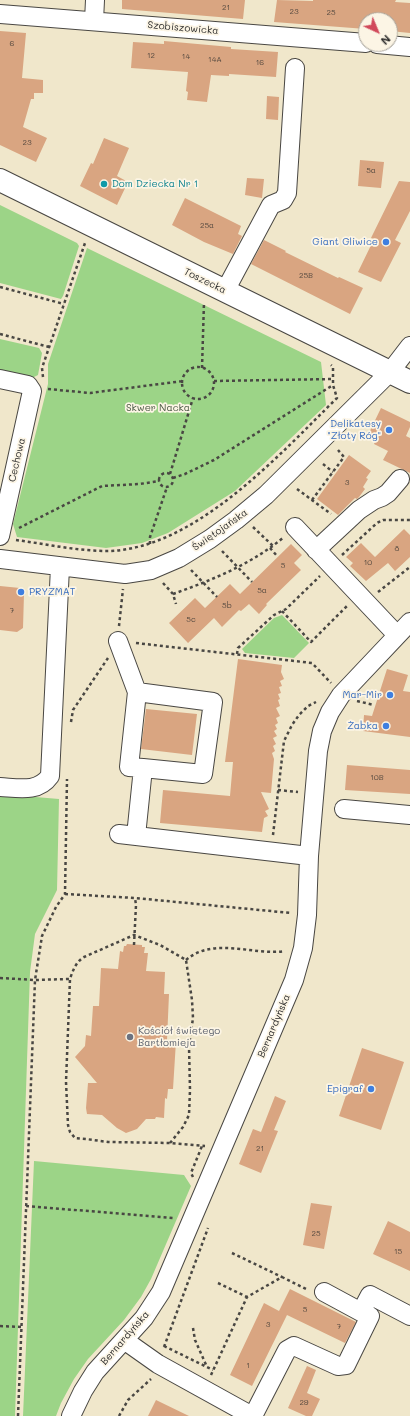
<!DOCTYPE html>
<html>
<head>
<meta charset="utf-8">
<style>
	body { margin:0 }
	#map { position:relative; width:410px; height:1416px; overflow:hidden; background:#f0e7cb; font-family:Mali,sans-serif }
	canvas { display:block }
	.north { position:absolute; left:358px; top:12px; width:40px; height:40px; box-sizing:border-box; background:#fcf5e5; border:1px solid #a8a49b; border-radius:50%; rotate:136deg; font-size:11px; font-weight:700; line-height:16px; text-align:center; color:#2b2b2b }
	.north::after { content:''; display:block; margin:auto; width:14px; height:18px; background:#d1495b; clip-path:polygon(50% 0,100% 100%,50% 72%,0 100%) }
</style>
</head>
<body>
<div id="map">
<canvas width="410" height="1416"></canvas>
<div class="north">N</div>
</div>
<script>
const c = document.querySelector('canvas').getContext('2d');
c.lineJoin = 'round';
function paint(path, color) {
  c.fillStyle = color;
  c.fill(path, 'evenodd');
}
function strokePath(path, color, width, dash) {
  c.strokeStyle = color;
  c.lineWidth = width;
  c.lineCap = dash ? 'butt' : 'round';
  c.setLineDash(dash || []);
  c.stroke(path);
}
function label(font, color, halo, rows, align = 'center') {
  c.font = font + ' Mali,sans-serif';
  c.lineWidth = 3.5;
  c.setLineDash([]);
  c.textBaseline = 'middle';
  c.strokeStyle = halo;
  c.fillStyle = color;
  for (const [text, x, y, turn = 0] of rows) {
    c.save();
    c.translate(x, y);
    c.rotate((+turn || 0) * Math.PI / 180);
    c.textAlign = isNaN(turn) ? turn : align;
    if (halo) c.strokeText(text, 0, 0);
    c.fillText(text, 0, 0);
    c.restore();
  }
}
const green = new Path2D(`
	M0,205L77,243L79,246L63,296L61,299L0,283Z
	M87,248L321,362L326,405L235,491L168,533L142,543L106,548L17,537L13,524L48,384V364Z
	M0,339L39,348L42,353L38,375L32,378L0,372Z
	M282,615L309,643L294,658L245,653L242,649L274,618Z
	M0,794L59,799L57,890L35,934L30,972L15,1416H0Z
	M34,1161L184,1175L191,1186L151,1279L141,1297L124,1320L88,1359L74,1379L61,1403L56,1416H23Z`);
const building = new Path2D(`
	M122,0H245L243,19L122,9Z
	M277,0L313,1V0H396L395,2L410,3V33L390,31V20H366V29L274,22Z
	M0,31L26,33L22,78L43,80V93H34V99H31L23,127L47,138L36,162L0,145Z
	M164,41L231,47V49L278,52L276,77L229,74V76L211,75L207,102L187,100L188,92L186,91L188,72L131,68L133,42L164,44Z
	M267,96L279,97L278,120L266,119Z
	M104,138L129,148L117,176L128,182L117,205L80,186L91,163L93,164Z
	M360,160L384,162L381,188L358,186Z
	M247,178L264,179L262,198L245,195Z
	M399,181L410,182V211L395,240L401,243L381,282L358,272L374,239L371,238Z
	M185,198L241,226L238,234L242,236L233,254L204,242L172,225Z
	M264,240L286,251L285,252L338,278L339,277L363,288L350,314L251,264Z
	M381,408L410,422V427L406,436L410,438V473L383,460L388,451L374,444L376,439L368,435Z
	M349,455L371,471L366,478L368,479L363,487L365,489L359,497L357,499L355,498L338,515L317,499Z
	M404,529L410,535V557L395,571L388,563L366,581L350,566L353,563L346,557L361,543L375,557Z
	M291,544L302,555L294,563L301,570L266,604L267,605L259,614L249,604L241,611L239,610L222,627L214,618L188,643L169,623L195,598L205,608L230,584L240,594Z
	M0,586L20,588L24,594L23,628L17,632L0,630Z
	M238,659L282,665L281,672L284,679L280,681L282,686L279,687L281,693L278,694L280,699L278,700L280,706L276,708L280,716L276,718L278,723L275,725L277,729L274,731L277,736L273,738L276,744L273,746L275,751L272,753L274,759L271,793L261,792L269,809L265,811L268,816L264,818L262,832L160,823L163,790L230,796L233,762H225Z
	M387,669L408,675L403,691L410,692V737L363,731L364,715L372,716Z
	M146,709L197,714L192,755L141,749Z
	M347,765L410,770V794L345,790Z
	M127,944L142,945V947H145L144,953H148L146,971L165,972L164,994H169L167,1040L176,1041L173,1089H168L167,1099L165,1098L164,1118L156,1117L155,1119H146L137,1129L126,1133L117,1128L102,1115L87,1114L86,1108L88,1083H97L75,1057L85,1046L86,1035L91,1036L93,1006H99L101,968L118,969L120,951L123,952L124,946H126Z
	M362,1048L404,1062L381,1130L339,1116Z
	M275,1096L286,1101L274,1130L278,1131L261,1173L239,1164L253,1129L261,1132Z
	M311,1203L332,1206L324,1249L303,1245Z
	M388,1221L410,1232V1271L373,1254Z
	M290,1289L356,1322L345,1343L287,1315L252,1386L230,1375L264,1303L279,1311Z
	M307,1366L316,1370L307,1393L320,1399L312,1416H306L288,1408Z
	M156,1400L189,1416H148Z`);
const path = new Path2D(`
	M0,287L64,304
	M0,334L49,347
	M182 383a16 16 0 1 1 32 0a16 16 0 1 1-32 0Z
	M202,368L204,302
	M43,377L42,368L85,243
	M214,381L333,379
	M48,389L90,393L183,381
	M323,464L333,472
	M159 480a7 7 0 1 1 14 0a7 7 0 1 1-14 0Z
	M170,474L193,398
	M173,478L185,474L214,460L333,385
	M297,489L331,514
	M312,500L344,457L338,450
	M253,527L273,546
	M19,528L102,486L140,484L159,481
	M16,540C46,544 77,551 107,551C194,550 279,455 337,398L333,385V367L331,365
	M150,544V537L167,487
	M270,548L278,557
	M222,551L252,582
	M342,555L377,523L383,520H410
	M191,570L217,597
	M163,583L173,594L176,604
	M378,592L410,567
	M173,594C212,580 252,564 284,537
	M282,611L311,642L348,605
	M119,626L123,589
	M136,643L312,663L331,683
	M237,654L238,648L274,615L286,609L320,576
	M357,701L374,705
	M71,722L73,710L108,658
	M278,790L298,792
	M273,835L284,741L292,725L299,715L308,706L316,702
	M65,894L135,898L291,913
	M134,945L136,905L135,898
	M186,960C214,936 253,956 285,951
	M0,978L35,980L69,979
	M170,1143L183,1127L189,1115L190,1090L189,1046L193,1018L192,1000L186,960L160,945L134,935L84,957C76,962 73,970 70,979L66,1082L68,1125L70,1132L75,1138L86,1139L108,1142L170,1143L205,1146
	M193,1177L191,1173L202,1146
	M26,1206L174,1218
	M232,1253L282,1277
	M218,1283L247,1297
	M0,1326L21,1327
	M193,1328L195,1340L207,1367
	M164,1346L213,1370
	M164,1347L208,1228
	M211,1375L247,1297L282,1277L308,1290
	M18,1416L35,980L42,936L56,907L65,894L67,779
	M119,1416L128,1400L151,1379`);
const minor = new Path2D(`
	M0,14L366,43
	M94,21L95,0
	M377,44L410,47
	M225,291L271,205L283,200L287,193L295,68
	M0,379L28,385L32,391L0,536
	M295,527L397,635
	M316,550L359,510L374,500L382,497L388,493L400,479
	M0,559L125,574L151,570L179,558L210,539L236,520L266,495L390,372L410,346
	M118,641L137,692
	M0,787C18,788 38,793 50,776L60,567
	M344,809L410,815
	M119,834L309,856
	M136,836L143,768L203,774L213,702L137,692L129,767L143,768
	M324,1292L361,1312
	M124,1340L158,1364L252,1416
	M71,1416L83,1391L95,1372L144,1318L161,1292L294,980L303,948L307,915L309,856L318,751L322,731L330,712L341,695L410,622
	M253,1416L287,1350L294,1346L338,1366L346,1365L370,1316L361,1312L370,1295L410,1316`);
const major = new Path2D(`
	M0,180L410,382`);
const markers = [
	[104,184,4,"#0f9aa8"],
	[386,242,4,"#3f7fe0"],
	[389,430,4,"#3f7fe0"],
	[21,592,4,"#3f7fe0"],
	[390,695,4,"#3f7fe0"],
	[386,726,4,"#3f7fe0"],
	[130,1037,4,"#6b7280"],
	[371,1089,4,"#3f7fe0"]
];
const numberNames = [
	["21",226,8],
	["23",294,12],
	["25",331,13],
	["6",12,44],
	["12",151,56],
	["14",186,57],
	["14A",215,60],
	["16",260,63],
	["23",27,143],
	["5a",371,171],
	["25a",207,226],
	["25B",306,276],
	["3",347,483],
	["8",397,549],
	["10",368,563],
	["5",283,566],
	["5a",262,591],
	["5b",227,606],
	["7",12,611],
	["5c",191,620],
	["10B",377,778],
	["21",260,1149],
	["25",316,1234],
	["15",398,1252],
	["5",305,1310],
	["3",268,1325],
	["7",339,1327],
	["1",248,1366],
	["29",304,1403]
];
const streetNames = [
	["Szobiszowicka",183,28,5],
	["Toszecka",205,281,26],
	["Cechowa",17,460,-77],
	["Świętojańska",220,530,-35],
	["Bernardyńska",274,1026,-67],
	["Bernardyńska",125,1338,-49]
];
const cultureNames = [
	["Dom Dziecka Nr 1",112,184]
];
const shopNames = [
	["Giant Gliwice",378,242],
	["Delikatesy",381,424],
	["\"Złoty Róg\"",381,436],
	["PRYZMAT",29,592,"left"],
	["Mar-Mir",382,695],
	["Żabka",378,726],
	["Epigraf",363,1089]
];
const parkNames = [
	["Skwer Nacka",158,408]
];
const worshipNames = [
	["Kościół świętego",138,1031],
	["Bartłomieja",138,1043]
];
paint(green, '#9cd487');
paint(building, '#d9a581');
strokePath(minor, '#494743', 20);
strokePath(major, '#494743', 24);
strokePath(path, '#494743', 2.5, [3, 3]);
strokePath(minor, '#fff', 18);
strokePath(major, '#fff', 22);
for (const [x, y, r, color] of markers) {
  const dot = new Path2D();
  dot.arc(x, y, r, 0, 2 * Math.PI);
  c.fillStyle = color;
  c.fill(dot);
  strokePath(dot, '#fcf5e5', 1.5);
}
label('8px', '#564a40', null, numberNames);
label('10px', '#2b2b2b', '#fcf5e5', streetNames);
label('10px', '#0d838f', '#fcf5e5', cultureNames, 'left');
label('10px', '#366cbe', '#fcf5e5', shopNames, 'right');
label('10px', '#475542', '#fcf5e5', parkNames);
label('10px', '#5b616d', '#fcf5e5', worshipNames, 'left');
</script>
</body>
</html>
